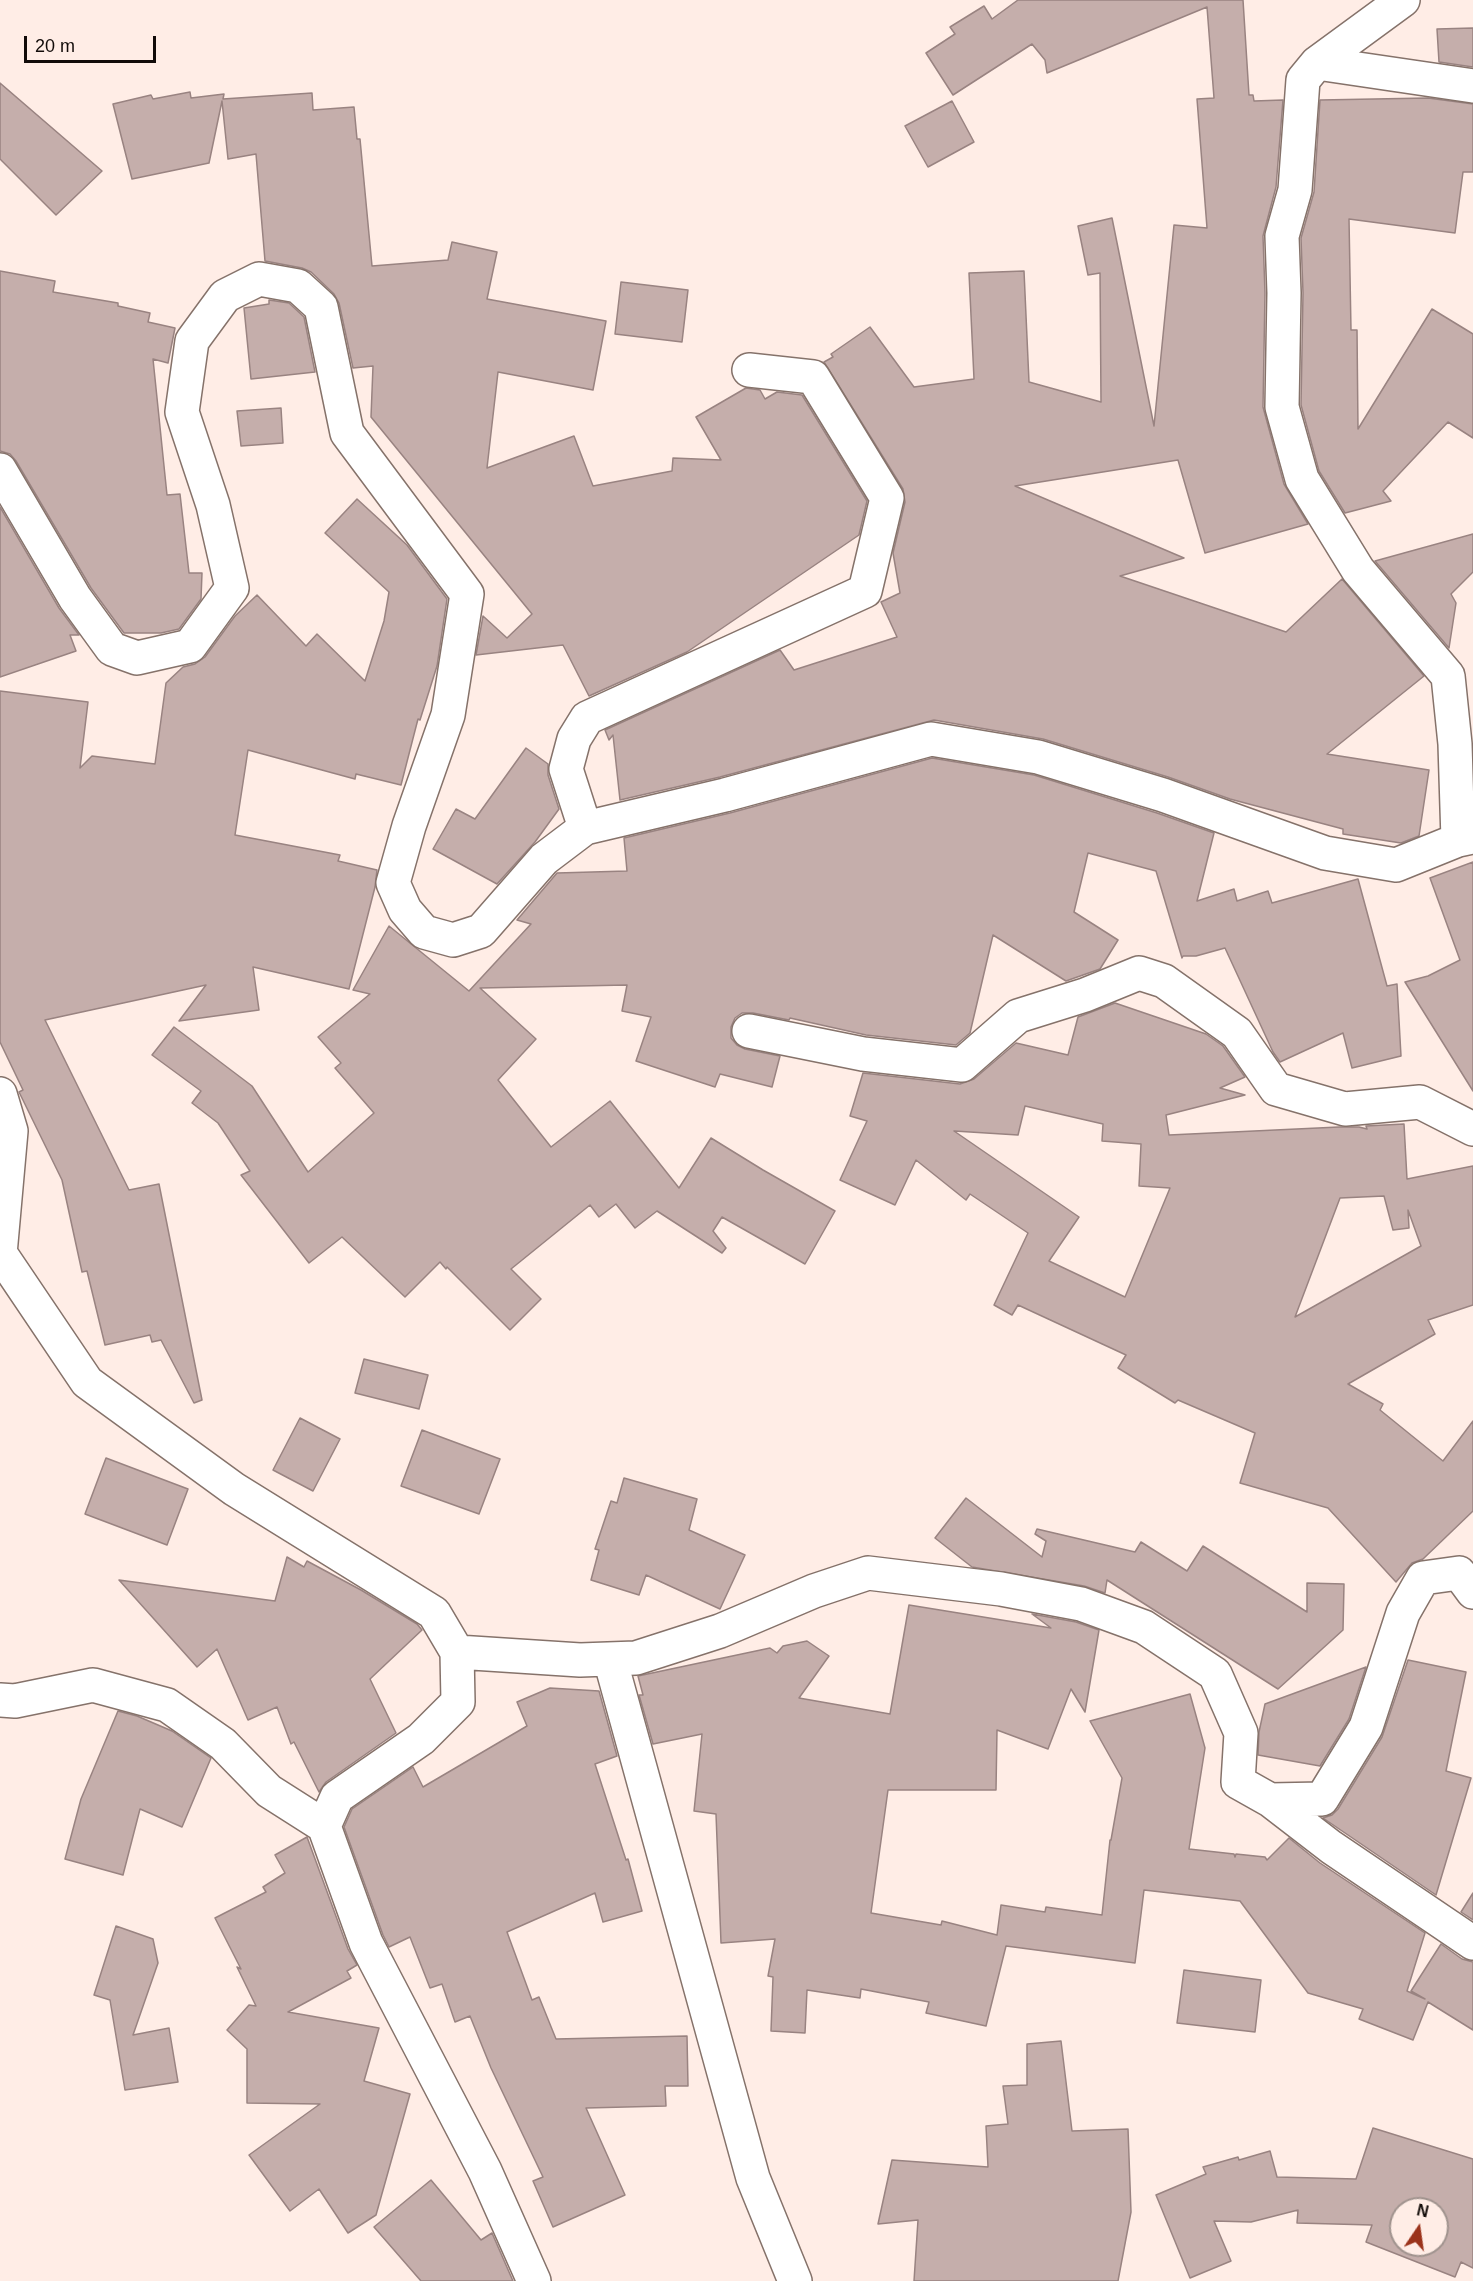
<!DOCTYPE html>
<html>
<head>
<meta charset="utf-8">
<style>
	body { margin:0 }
	#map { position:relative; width:1473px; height:2281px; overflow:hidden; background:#ffede6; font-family:Arial,sans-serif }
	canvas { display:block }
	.north { position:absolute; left:1389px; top:2197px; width:60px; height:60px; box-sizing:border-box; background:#ffede6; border:2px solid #a0938e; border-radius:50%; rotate:13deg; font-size:16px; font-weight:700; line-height:24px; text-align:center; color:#120b09 }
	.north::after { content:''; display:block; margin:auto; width:21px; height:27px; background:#9b331b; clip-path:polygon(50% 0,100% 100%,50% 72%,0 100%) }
	.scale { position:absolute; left:24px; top:36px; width:132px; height:27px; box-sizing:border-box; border:3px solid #120b09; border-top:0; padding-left:8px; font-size:18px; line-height:21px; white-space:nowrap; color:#120b09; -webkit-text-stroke:4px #ffede6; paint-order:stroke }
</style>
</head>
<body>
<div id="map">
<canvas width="1473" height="2281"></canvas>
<div class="north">N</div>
<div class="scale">20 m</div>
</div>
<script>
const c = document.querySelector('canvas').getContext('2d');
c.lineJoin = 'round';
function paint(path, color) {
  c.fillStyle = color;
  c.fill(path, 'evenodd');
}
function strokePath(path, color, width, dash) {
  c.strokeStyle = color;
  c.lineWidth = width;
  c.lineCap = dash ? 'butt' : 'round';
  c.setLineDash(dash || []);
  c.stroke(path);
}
const building = new Path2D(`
	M1018,0H1243L1249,95H1253L1254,101L1283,100L1276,187L1263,236L1265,293L1263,407L1284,484L1308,524L1205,553L1178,460L1015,486L1184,558L1120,576L1286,632L1342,579L1424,676L1327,754L1429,770L1419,836L1401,843L1343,834V829L1230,799L1168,777L1043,739L934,720L720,777L620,800L613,735L609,740L605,730L780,650L794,670L897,637L881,602L900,593L893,553L905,502L903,489L824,362L833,357L831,354L870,327L914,387L974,379L969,273L1024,271L1029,382L1101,402L1100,273L1088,275L1078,226L1112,218L1154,426L1174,225L1207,228L1197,99L1214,98L1207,7L1047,73L1045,60L1032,44L953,95L926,53L955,34L950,27L984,6L992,19Z
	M1473,28V67L1439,62L1437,29Z
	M0,83L102,171L56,215L0,159Z
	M190,92L191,98L224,94L223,99L312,93L313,110L354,107L357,139H360L372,266L448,260L452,242L497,252L487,299L606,321L593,390L498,372L487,468L574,436L593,486L672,471L673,458L721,460L696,417L746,388L760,390L765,399L777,392L802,395L867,501L859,535L687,652L589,696L563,645L476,655L483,616L507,638L532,614L371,417L373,366L353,368L339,303L334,294L311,272L302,268L265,261L256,154L228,159L222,101L209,163L132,179L113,104L151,95L153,99Z
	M1428,98L1473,104V172H1463L1455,233L1349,219L1351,330H1357L1358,429L1432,309L1473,334V438L1448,422L1383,491L1391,501L1345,513L1319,471L1301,405L1303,293L1301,238L1314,192L1320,100Z
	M952,101L974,142L928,167L905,126Z
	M0,271L55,281L53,292L118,303V306L150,313L148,322L175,328L168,363L153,359L167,495L180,494L189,573H202L201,599L179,629L161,633H124L91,588L16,461L10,454L0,451Z
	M621,282L688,290L682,342L615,334Z
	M269,300L289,303L304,317L315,372L251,379L244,308L269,304Z
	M281,408L283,443L241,446L237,411Z
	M357,499L407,545L447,599L437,666L420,720L418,719L401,785L356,774L355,779L248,750L235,835L340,855L338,861L377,870L375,887L349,989L253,967L259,1010L179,1021L206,985L45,1020L129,1190L159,1184L202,1400L194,1403L161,1340L152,1342L150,1335L105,1345L87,1271L82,1272L62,1180L19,1092L23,1090L0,1042V691L88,702L80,768L92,756L155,764L166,683L183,667L195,664L205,657L235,616L257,595L306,646L317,634L365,681L384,621L389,592L325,533Z
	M0,507L59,608L79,635H70L76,651L0,677Z
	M1473,534V572L1451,594L1456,603L1449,648L1375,561Z
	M526,748L548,764V775L559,809L535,842L497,884L433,849L456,809L475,819Z
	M932,758L1034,775L1157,813L1214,833L1197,901L1234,889L1237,901L1268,891L1272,903L1358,879L1387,986L1397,984L1401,1056L1352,1068L1343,1033L1280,1062L1273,1052L1225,948L1196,956H1183L1182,958L1156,871L1088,853L1074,912L1118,940L1100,969L1066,981L993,935L970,1033L956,1045L866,1035L790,1018L789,1020L753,1013H742L735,1018L731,1027V1038L737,1045L745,1049L780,1056L772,1087L720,1074L715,1087L636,1061L651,1017L622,1011L627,985L480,988L536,1039L498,1080L551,1147L610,1101L679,1188L711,1138L763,1170L835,1211L805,1264L722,1217L713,1231L726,1248L722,1253L657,1211L635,1228L616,1204L599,1217L590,1205L511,1269L541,1299L510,1330L447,1267L446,1269L440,1262L405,1297L342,1237L309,1263L241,1175L250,1171L218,1123L192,1103L201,1091L152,1055L174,1027L252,1086L308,1172L374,1113L335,1068L341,1063L318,1037L370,994L353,990L389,926L469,991L531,924L517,920L557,873L627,871L624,838L730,813Z
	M1473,862V1091L1405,982L1428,976L1460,960L1430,878Z
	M1115,1003L1206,1034L1223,1046L1245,1077L1220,1088L1245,1095L1166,1115L1169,1135L1339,1127H1359L1367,1129L1366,1126L1404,1124L1407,1179L1473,1166V1305L1428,1320L1435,1334L1348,1384L1383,1404L1380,1410L1443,1461L1473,1421V1511L1423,1559L1412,1563L1396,1582L1328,1508L1240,1483L1255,1433L1178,1400L1175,1403L1118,1368L1126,1355L1018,1305L1012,1315L994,1305L1028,1233L970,1194L966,1200L916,1160L895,1205L840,1180L867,1121L850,1116L863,1073L960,1084L974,1079L1016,1043L1068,1055L1078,1017ZM1025,1106L1103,1124L1102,1141L1141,1144L1139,1186L1170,1188L1125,1297L1049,1261L1079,1217L954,1131L1018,1135ZM1384,1196L1393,1230L1409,1228L1408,1210L1421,1246L1295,1317L1340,1198Z
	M364,1359L428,1375L419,1409L355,1393Z
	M300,1418L340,1439L313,1491L273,1470Z
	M422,1430L500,1459L479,1514L401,1486Z
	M106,1458L188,1489L167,1545L85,1514Z
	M624,1478L697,1499L689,1530L745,1555L720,1609L646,1575L639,1595L591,1580L599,1550L595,1549L611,1501L617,1503Z
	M966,1498L1042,1557L1046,1541L1035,1534L1037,1529L1135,1552L1141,1542L1187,1571L1203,1546L1307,1612V1583L1344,1584L1343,1630L1278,1689L1107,1580L1105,1593L1084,1586L972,1567L935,1538Z
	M287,1557L304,1567L307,1561L361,1590L417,1624L422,1630L370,1679L396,1733L326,1782L319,1792L294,1742L291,1744L277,1707L248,1720L217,1649L197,1667L119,1580L275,1601Z
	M909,1605L1051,1628L1032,1614L1076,1622L1099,1630L1085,1712L1071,1689L1048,1749L997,1730L996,1790H888L871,1913L941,1925L942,1921L997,1935L1001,1905L1045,1912L1046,1907L1102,1915L1110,1840H1111L1122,1778L1090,1721L1190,1694L1205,1748L1189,1849L1234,1854L1235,1857L1236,1854L1265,1857L1267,1860L1289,1838L1320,1863L1425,1933L1407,1991L1425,1999L1411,1991L1441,1944L1462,1959L1473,1962V2030L1428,2002L1413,2040L1359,2019L1363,2009L1308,1993L1240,1901L1144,1890L1135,1963L1006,1946L986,2026L926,2013L929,2002L861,1989L860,1998L807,1990L805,2033L771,2031L773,1977L768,1976L775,1939L721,1943L716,1814L694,1811L702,1734L653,1744L639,1695H643L638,1676L770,1648L777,1653L783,1646L807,1641L829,1656L799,1698L890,1714Z
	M1408,1660L1466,1672L1446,1771L1471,1778L1436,1895L1323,1818L1332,1815L1338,1809L1382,1737Z
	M1366,1667L1349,1719L1320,1766L1258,1755L1259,1732L1265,1704Z
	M550,1688L599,1691L617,1756L595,1764L626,1860L628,1859L642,1911L603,1922L595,1893L507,1932L532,2000L539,1997L556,2039L687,2036L688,2086H665L666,2106L586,2108L625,2195L553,2227L533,2181L543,2177L491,2068L470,2016L455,2022L442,1984L430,1988L410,1937L389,1947L383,1935L344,1827L352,1809L413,1767L423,1787L527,1726L517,1702Z
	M118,1711L137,1716L172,1731L211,1758L182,1827L140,1809L123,1875L65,1859L81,1799Z
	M307,1837L348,1949L357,1965L347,1971L351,1978L288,2012L379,2028L364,2081L410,2094L376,2215L348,2233L319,2189L290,2211L249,2155L320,2104L247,2103V2049L227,2030L249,2005L256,2006L237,1967L241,1969L215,1918L266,1892L263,1887L285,1873L275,1855Z
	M1473,1893V1920L1461,1912Z
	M116,1926L153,1939L158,1963L133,2035L169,2028L178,2082L125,2090L110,2000L94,1995Z
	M1184,1970L1261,1980L1255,2032L1177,2023Z
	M1061,2041L1072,2131L1128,2129L1131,2212L1118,2281H914L918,2220L878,2224L892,2160L988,2167L986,2126L1008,2124L1003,2086L1027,2085V2044Z
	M1373,2128L1473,2159V2268L1461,2262L1455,2277L1366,2242L1372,2225L1297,2223L1298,2210L1251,2222L1214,2221L1231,2261L1190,2278L1156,2195L1206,2174L1203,2167L1238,2157L1239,2160L1270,2151L1277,2177L1356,2179ZM1401,2209H1437V2245H1401Z
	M431,2180L481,2240L492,2233L513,2281H421L374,2227Z`);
const minor = new Path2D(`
	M1403,0L1317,63L1303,80L1295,190L1282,236L1284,293L1282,407L1302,479L1358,570L1448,676L1455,744L1458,840
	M1317,63L1473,86
	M0,470L75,598L112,649L137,658L190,646L232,588L213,505L182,412L192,341L225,296L259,279L298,286L321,307L347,433L467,594L448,715L409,826L393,883L405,910L424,932L453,940L481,931L544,859L585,828L725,795L931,739L1038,757L1163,795L1325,853L1396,865L1458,840L1473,837
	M585,828L566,769L574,739L587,718L865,591L887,498L813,377L749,370
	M749,1031L863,1054L962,1065L1018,1016L1085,995L1139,973L1164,981L1237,1033L1276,1089L1345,1109L1420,1102L1473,1129
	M0,1094L11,1131L0,1254
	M0,1253L87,1382L234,1489L434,1613L457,1652L458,1702L421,1739L337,1797L324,1826
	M457,1652L580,1660L636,1658L720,1631L814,1591L868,1573L1001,1589L1081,1604L1144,1627L1215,1674L1241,1733L1238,1782L1270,1800L1331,1847L1473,1943
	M610,1659L753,2178L795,2281
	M0,1700L15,1701L93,1685L167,1705L223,1744L269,1791L324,1826L366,1943L485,2171L534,2281
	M1270,1800L1322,1799L1366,1727L1403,1613L1423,1578L1459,1573L1473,1592`);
paint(building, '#c5aeab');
strokePath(building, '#998381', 1.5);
strokePath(minor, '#85726a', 36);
strokePath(minor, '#fff', 33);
</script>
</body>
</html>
